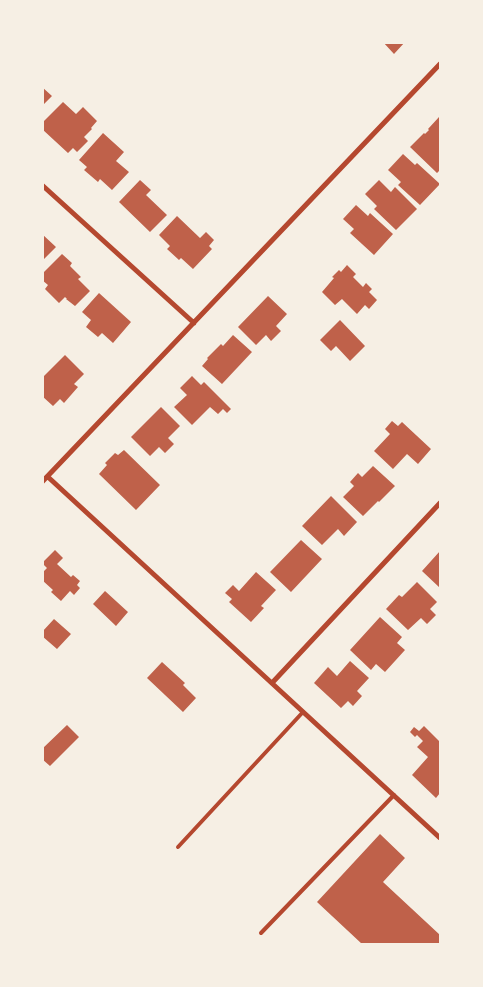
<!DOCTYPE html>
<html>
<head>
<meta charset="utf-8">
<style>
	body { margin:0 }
	#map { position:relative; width:483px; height:987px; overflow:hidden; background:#f6efe4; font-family:Commissioner,sans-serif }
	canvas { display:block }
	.frame { position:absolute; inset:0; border:44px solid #f6efe4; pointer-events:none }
</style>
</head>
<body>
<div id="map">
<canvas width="483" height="987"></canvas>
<div class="frame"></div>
</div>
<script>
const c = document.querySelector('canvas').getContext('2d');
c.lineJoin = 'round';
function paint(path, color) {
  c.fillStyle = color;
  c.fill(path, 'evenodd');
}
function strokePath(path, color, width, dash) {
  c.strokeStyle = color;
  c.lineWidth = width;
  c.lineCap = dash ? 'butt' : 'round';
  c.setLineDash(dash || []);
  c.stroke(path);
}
const building = new Path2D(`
	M383,42H405L394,54Z
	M42,87L52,96L42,106Z
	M63,102L76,114L83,107L97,121L91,128L92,129L84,137L88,141L77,152L73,148L68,153L42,129V123Z
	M439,117L440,118V170L437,173L410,147L424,133L425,134L429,130L428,129Z
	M103,133L124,152L116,161L129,172L112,190L100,179L98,182L84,170L87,167L79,160Z
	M403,154L415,165L417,163L440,184L420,205L398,185L401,182L388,170Z
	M140,180L151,190L146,195L167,215L150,232L119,202Z
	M379,180L391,192L395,187L417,209L396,230L374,209L377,206L365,194Z
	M356,205L368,216L370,213L393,234L374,255L350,233L354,229L343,219Z
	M177,216L200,238L206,232L214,240L209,246L212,249L193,269L181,258L179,260L167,249L170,246L159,235Z
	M42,234L56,247L42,261Z
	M62,254L72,263L70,266L81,277L78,279L90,291L75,306L66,299H67L65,297L59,303L45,289L48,285L42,280V274Z
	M347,265L356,274L353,277L363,287L366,283L372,289L369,292L377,300L369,309L365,305L357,314L342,299L335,305L322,292L334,278L332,277L339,270L341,272Z
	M99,293L131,322L113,343L102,333L98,337L86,327L91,320L82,312Z
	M268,296L287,314L276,326L281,331L271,341L266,335L256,345L238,327Z
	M340,320L365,346L350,361L336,346L331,351L320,340Z
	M233,335L252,352L222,384L202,366L208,359L207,358L221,344L223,346Z
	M65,355L84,374L74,384L78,387L64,403L60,399L53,406L42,396V378Z
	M192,376L201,385L204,382L231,409L227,413L223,409L218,414L210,407L192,425L174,407L187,395L180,388Z
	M161,407L180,426L168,438L174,444L165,453L159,447L150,456L131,437Z
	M392,421L398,426L402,422L431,449L418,464L407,454L393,469L374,451L390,434L385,429Z
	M124,450L160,485L136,510L99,474L107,465L105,463L115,453L118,455Z
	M373,466L395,486L379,502L378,501L363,516L343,497L354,486L350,482L358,473L362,477Z
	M331,496L357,522L344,536L338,529L322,545L302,526Z
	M301,540L322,559L291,592L270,572Z
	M55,550L63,558L57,564L71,577L73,575L80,581L77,585L80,588L74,595L70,591L61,601L51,592L53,590L42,580V573L47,568L42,563Z
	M440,551V588L422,571Z
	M256,572L276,590L261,606L264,608L251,622L229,602L232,599L225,593L233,585L239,591Z
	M417,582L437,602L430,609L436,615L427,624L421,618L408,630L386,609L399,595L402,597Z
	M105,591L128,612L116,626L93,604Z
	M380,617L402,637L397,643L405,650L385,672L376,664L371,670L350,650Z
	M54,619L71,634L57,649L42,636V632Z
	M350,661L369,678L357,691L362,696L353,706L348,701L341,708L314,683L328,667L337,676Z
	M162,662L185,683L183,685L196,698L183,712L147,678Z
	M67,725L79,737L50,766L42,759V749Z
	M424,726L440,742V793L436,798L412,775L428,757L417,747L423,741L417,735L415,737L410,732L414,727L419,731Z
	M380,834L405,858L383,882L440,935V944H362L317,902Z`);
const service = new Path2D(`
	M178,847L303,712
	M261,933L394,795`);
const minor = new Path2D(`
	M42,185L194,323
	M48,477L440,838
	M42,482L440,64
	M272,683L440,503`);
paint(building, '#bf614a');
strokePath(service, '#b5482f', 4);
strokePath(minor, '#b5482f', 5);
</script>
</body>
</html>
